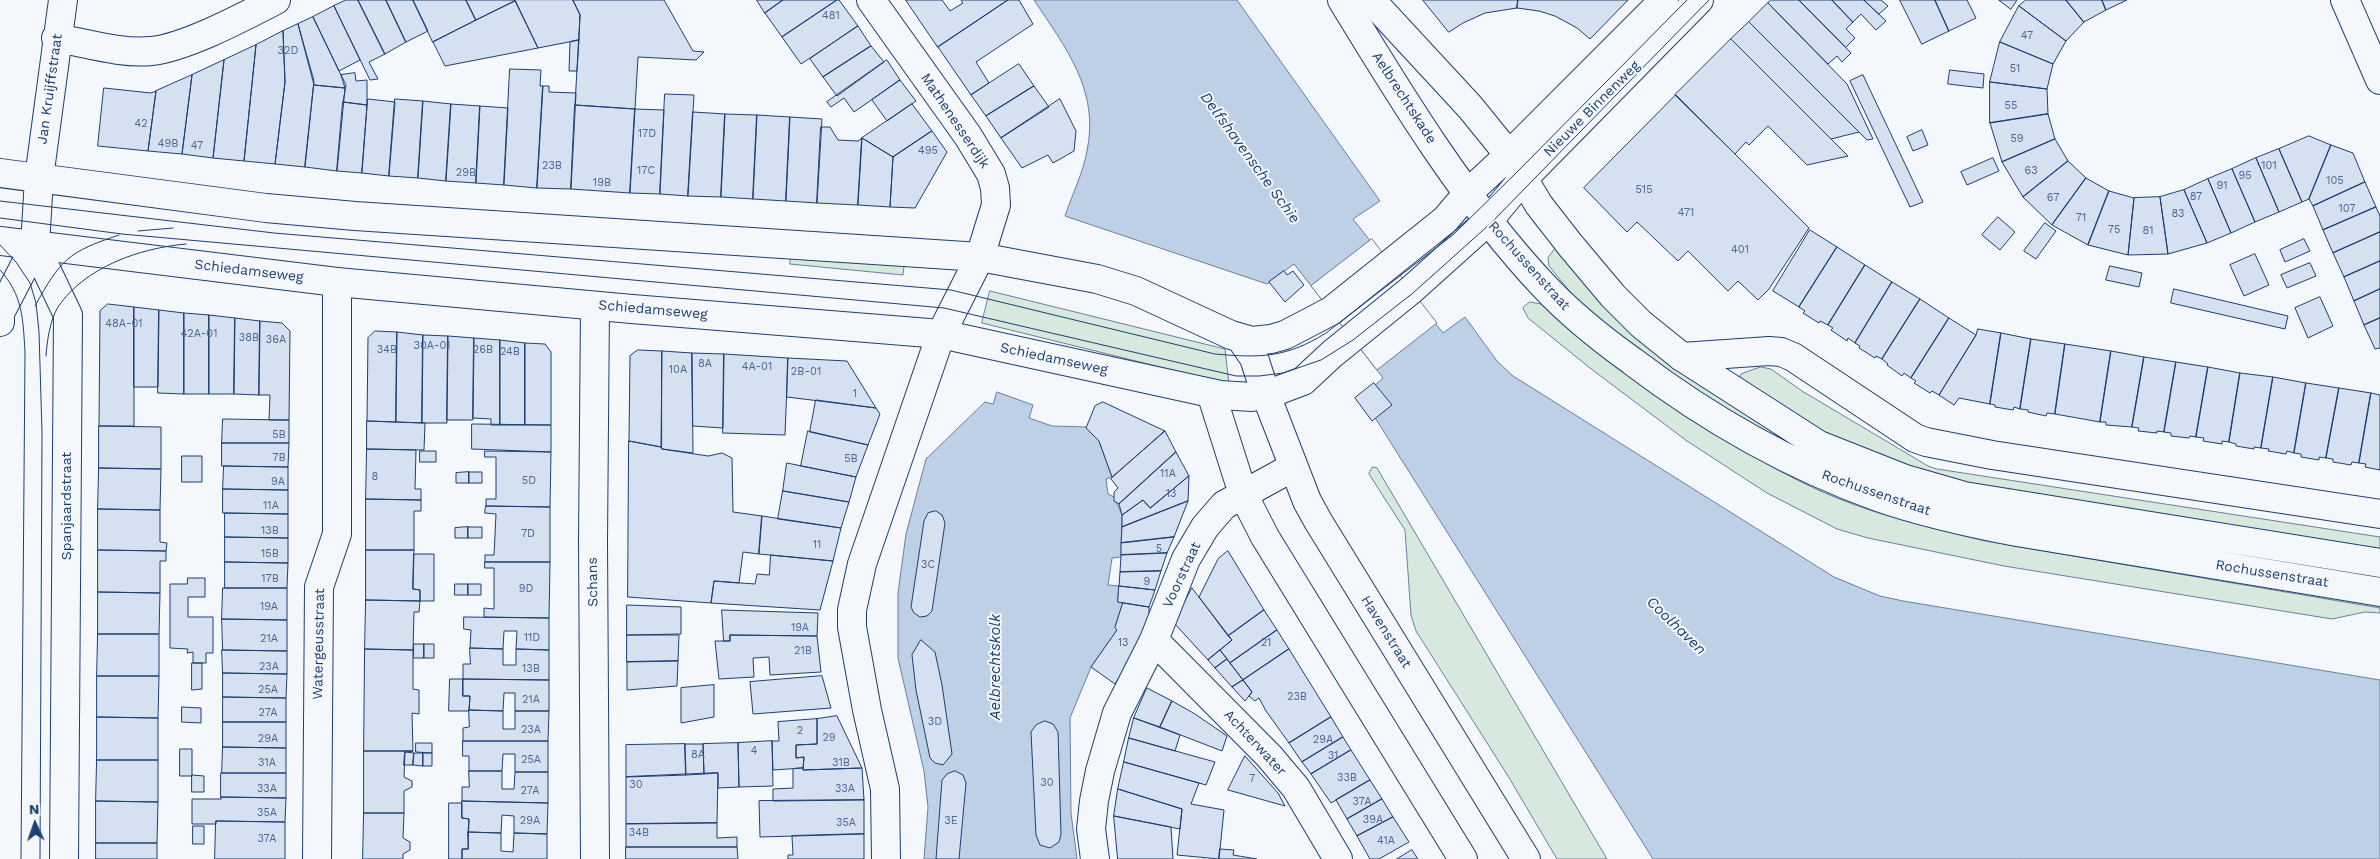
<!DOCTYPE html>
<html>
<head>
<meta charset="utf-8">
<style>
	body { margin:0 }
	#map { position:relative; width:2380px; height:859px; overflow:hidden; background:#f4f7fb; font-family:"Work Sans",sans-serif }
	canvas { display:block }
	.north { position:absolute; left:10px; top:799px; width:50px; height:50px; -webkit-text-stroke:4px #f4f7fb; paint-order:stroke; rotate:357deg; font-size:14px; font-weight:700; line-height:20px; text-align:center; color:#1d3f73 }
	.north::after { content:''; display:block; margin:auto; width:18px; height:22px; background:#1d3f73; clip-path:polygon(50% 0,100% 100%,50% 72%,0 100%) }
</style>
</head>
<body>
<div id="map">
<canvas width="2380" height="859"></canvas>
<div class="north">N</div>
</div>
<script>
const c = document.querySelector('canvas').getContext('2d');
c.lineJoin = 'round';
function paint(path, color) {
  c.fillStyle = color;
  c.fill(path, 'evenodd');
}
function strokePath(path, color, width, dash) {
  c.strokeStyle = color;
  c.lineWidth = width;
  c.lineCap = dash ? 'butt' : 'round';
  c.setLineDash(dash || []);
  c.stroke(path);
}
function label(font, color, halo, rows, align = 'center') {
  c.font = font + ' "Work Sans",sans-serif';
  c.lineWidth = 4;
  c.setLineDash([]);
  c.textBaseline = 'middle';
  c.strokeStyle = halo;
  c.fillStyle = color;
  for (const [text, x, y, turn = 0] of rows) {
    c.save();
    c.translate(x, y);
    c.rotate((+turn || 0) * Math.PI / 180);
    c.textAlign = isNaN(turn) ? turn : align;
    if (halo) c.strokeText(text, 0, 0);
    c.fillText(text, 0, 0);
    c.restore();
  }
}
const green = new Path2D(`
	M1558,245L1779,435L2172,543L2380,577V581L2219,555L1912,498L1753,429L1659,367L1580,304L1549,266L1548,258Z
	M791,257L898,263L904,266L903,275L790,264Z
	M990,291L1225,349L1229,384L982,323Z
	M1530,302L1541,304C1628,373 1717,443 1818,490C1871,514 1929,528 1985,541L2380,608V613L2365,612L2332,619L2004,566L1868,538L1837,529L1767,493L1687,441L1590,368L1528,318L1523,308Z
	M1761,367L1771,369L1802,391L1928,466L1937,469L2380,537V552L1962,483L1893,462L1838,441L1739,378L1741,374Z
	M1373,467L1377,468L1607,859H1557L1508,776L1416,631L1411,615L1405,530L1369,474Z`);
const water = new Path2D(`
	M1034,0H1237L1380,201L1353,219L1443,333L1465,317L1497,361L1513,376L1834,577L1880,596L1903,601L2380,680V859H1653L1362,397L1383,378L1294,264L1267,284L1065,216C1072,195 1083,173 1087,151C1100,90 1065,47 1034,0Z
	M997,392L1033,405L1029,418L1052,426L1087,427L1099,441L1112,477L1106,479L1108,494L1114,497L1122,515L1121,557L1112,558L1108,585L1119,586L1118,602L1123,603L1115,628L1117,630L1091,667L1070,718L1071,813L1077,859H924L928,807L924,771L898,658V593L906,534L926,459L985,402L993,404Z`);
const pier = new Path2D(`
	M1372,239L1437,323L1377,370L1311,286Z`);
const building = new Path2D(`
	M346,0H358L385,54L369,62L378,79L370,80L334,6Z
	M358,0H386L406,42L385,54Z
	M386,0H413L428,31L406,42Z
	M413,0H466L476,20L433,42Z
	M466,0H515V1L476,20Z
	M573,0L580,15L579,40L538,48L515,0Z
	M573,0H664L693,51L704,52L696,60L638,57L635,109L575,105L580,15Z
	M757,0H783L765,13Z
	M783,0H837L782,37L765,13Z
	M837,0H839L858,26L801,64L782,37Z
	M906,0H942L950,11L963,3L961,0H1008L938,47Z
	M1008,0H1019L1033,24L976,62L989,83L971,95L938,47Z
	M1423,0H1518L1517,8L1485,13L1463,23L1449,32Z
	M1518,0H1628L1590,39L1577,28L1555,16L1539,11L1517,8Z
	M1771,0H1799L1851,53L1842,62L1837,56L1828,64L1768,3Z
	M1799,0H1832L1853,22L1846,29L1855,38L1846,47Z
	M1832,0H1864L1886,21L1876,30L1861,14L1853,22Z
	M1864,0H1881L1888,6L1879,14Z
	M1900,0H1935L1949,31L1922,44Z
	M1935,0H1967L1976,18L1949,31Z
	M1999,0H2017L2011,9Z
	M2026,0H2066L2084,22L2066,41L2019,6Z
	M2066,0H2102L2106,10L2084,22Z
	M2102,0H2127L2106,10Z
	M515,1L538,48L445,66L433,42Z
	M1768,3L1847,84L1873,139L1867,140L1749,22Z
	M334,6L360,60L339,71L313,17Z
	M2019,6L2066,41L2053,64L2000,42Z
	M313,17L341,75L345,88L314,85L298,24Z
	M1749,22L1859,132L1831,139L1731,39Z
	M298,24L314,81L305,167L275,164L285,82L283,31Z
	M858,26L871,46L823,77L810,59Z
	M283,31L285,82L275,164L244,161L256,45Z
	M1731,39L1848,156L1807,165L1768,126L1749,145L1746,142L1735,154L1675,95Z
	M579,40L577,71H569L570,42Z
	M2000,42L2053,64L2047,89L1990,82Z
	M256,45L244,161L213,158L224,60Z
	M871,46L884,62L837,96L823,77Z
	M224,60L213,158L182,154L192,75Z
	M887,60L900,80L854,112L844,98L831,107L827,102Z
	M1019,64L1034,86L986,116L971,95Z
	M510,69L541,70L540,86H543L537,188L504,185Z
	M1950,70L1984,74L1983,88L1948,84Z
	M355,73L356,81L367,80V105L343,102L346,85L341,75Z
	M192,75L182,154L148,151L156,91Z
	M1863,75L1923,202L1910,207L1850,81Z
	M900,80L916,101L887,121L872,100Z
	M1990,82L2047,89L2048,114L1990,123Z
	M314,85L345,88L337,171L305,167Z
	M543,86H549V92L576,93L571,189L537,188Z
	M1034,86L1049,107L1001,138L986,116Z
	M104,88L151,93L156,91L148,151L98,146Z
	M665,94L694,95L688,196L660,194Z
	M1676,95L1809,228L1769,289L1758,300L1738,281L1728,291L1688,251L1678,261L1637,222L1627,232L1584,188Z
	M368,99L395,102L389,176L362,173Z
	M395,99L423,101L418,178L389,176Z
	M1060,99L1076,131L1074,151L1053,163L1048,155L1022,168L1001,138Z
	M423,101L451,104L446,181L418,178Z
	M343,102L367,105L362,173L337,171Z
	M451,104L480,106L476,183L446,181Z
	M912,104L932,131L893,157L862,138Z
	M575,105L635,109L630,193L571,189Z
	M480,106L508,108L504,185L476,183Z
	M635,109L664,110L660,194L630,193Z
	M693,112L725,114L721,197L688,196Z
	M725,114L757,115L753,199L721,197Z
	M2048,114L2055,139L2002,162L1990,123Z
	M757,115L790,117L786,201L753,199Z
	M790,117L822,119L817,203L786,201Z
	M821,127H830L838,140L858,141L862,138L858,205L817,203Z
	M1922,130L1928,145L1913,151L1907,137Z
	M932,131L947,152L915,208L890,207L893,157Z
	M2309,136L2331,145L2309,199L2302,202L2279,149Z
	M862,138L893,157L890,207L858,205Z
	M2055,139L2068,161L2023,197L2002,162Z
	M2331,145L2353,153L2365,182L2313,206L2309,199Z
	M2279,149L2302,202L2279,212L2256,158Z
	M1993,158L1999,171L1967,185L1961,172Z
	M2256,158L2279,212L2255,222L2232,169Z
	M2068,161L2086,178L2052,225L2023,197Z
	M2232,169L2255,222L2231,233L2208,179Z
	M2086,178L2109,191L2088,245L2052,225Z
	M2208,179L2231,233L2207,243L2184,190Z
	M2365,182L2376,207L2323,230L2313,206Z
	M2184,190L2207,243L2168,254L2160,197Z
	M2109,191L2134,198L2128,255L2088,245Z
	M2160,197L2168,254L2128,255L2134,198Z
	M2376,207L2380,216V232L2333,253L2323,230Z
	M1998,217L2015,232L2000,250L1982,235Z
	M2045,223L2056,231L2036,259L2024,251Z
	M1810,230L1837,247L1799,307L1773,291Z
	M2380,232V261L2344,277L2333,253Z
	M2304,239L2310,251L2285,262L2280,250Z
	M1837,247L1865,265L1828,325L1820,321L1819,323L1803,313L1805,311L1799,307Z
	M2255,254L2269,285L2244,296L2230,265Z
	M2380,261V289L2354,301L2344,277Z
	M2310,263L2316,276L2287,288L2281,275Z
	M1865,265L1892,282L1855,343L1848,338L1847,341L1831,330L1833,328L1828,325Z
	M2110,266L2142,273L2139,287L2106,280Z
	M1284,271L1287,275L1293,271L1304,285L1285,302L1269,282Z
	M1892,282L1920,299L1882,359L1876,356L1875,358L1859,348L1860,346L1855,343Z
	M2174,289L2288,316L2285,329L2171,303Z
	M2380,289V318L2364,325L2354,301Z
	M2320,297L2333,326L2308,338L2295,308Z
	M1920,299L1949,318L1911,378L1904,373L1902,376L1887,365L1888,364L1882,359Z
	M108,304L134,307V426H99L100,311Z
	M134,307L159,310L158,387H134Z
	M159,310L184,313V394L158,393Z
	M184,313L209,315V394H184Z
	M209,315L235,318L234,394H209Z
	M235,318L260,321L259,395L234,394Z
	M1949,318L1976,335L1939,395L1932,391L1930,393L1914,383L1916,381L1911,378Z
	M2380,318V348L2375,349L2364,325Z
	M260,321L282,323L290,331L289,420H269L270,395H259Z
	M1978,329L2001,333L1990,404L1959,398L1954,405L1939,395L1976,335Z
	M375,331L397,332L396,422L367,421L368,338Z
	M397,332L423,335L422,423L396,422Z
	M2001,333L2031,339L2020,409L2014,407L2013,410L1995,407V405L1990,404Z
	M423,335L448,336L447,423H422Z
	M448,336L474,338L473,420H447Z
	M474,338L500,340V425H491V419L473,418Z
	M2031,339L2065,344L2055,414L2047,413L2046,416L2028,412V410L2020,409Z
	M500,340L525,343V425H500Z
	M525,343L545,344L551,352V425H525Z
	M2065,344L2111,351L2100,422L2055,414Z
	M638,350L662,351L661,447L629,441L630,356Z
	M662,351L692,353L693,453L662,449Z
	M2111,351L2144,357L2132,427L2106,425V422H2100Z
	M692,353L724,354L723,428L693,426Z
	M724,354L788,358L785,435L723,433Z
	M2144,357L2176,362L2164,432L2157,431V433L2138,431L2139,428L2132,427Z
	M788,358L847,361L876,408L787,397Z
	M2176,362L2208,367L2196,437L2190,436L2189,438L2171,436V433L2164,432Z
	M2208,367L2240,373L2229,442L2222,441V444L2203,441L2204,438L2196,437Z
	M2240,373L2273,377L2261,448L2254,447V449L2236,446V444L2229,442Z
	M2273,377L2306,383L2294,453L2287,451L2286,454L2268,451L2269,449L2261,448Z
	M1374,383L1392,405L1372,421L1355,398Z
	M2306,383L2339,388L2326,458L2319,457V460L2301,457V454L2294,453Z
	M2339,388L2371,393L2359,463L2352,462L2351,465L2333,462V459L2326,458Z
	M2371,393L2380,395V470L2365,467L2366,464L2359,463Z
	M816,400L876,408L880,414L868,445L810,432Z
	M1103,402L1165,431L1112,477L1099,441L1086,428L1095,406Z
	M223,419L289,420V443H222Z
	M367,421L425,423L424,450L367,449Z
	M472,424L551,425V452L472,449Z
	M99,426L161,427V469L99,468Z
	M808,431L868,445L856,477L801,466Z
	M1165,431L1176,452L1119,504L1114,501V492L1118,488L1111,479Z
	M629,441L661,447L662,449L708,456L722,453L732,458L733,512L762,516L759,554L743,552L739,583L714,581L711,603L628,597Z
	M222,443H289L288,467L222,466Z
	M367,449L416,450L415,489H421V500L366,499Z
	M420,451H436V462H420Z
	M485,451L551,452L550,507L486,506V499H496V457H485Z
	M1176,452L1189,476L1150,508L1143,500L1122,515L1119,504Z
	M182,456H202V482H182Z
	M787,463L856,477L849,502L783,491Z
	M224,466L288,467V490L223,489Z
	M99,468L161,469L160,510L98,509Z
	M469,472H482V483H469Z
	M469,472V483H456V473Z
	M1189,476L1188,501L1122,527V515L1143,500L1150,508Z
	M223,489L288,490V514L223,513Z
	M783,491L849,502L841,528L778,519Z
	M366,499L421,500V511H414V550H366Z
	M1188,501L1174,537L1121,543L1122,527Z
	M486,506L550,507V562H485V555H494L496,514L485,513Z
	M98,509L160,510V542L167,543L166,551L98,550Z
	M936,511L942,515L945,523L932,611L927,616L920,617L914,613L911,607L924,521L928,513Z
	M225,513L288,514V538L225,537Z
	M762,516L841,528L833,561L759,554Z
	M468,527H482V538H468Z
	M468,527V538H455V528Z
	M225,537L288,538V563L225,562Z
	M1174,537L1167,553L1121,555V543Z
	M98,550L166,551V561H160V593L98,592Z
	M366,550H414L413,589L420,590V601L366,600Z
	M1228,551L1264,610L1228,636L1199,597L1218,559Z
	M1167,553L1161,571L1120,572L1121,555Z
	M414,554H434V601H420V590L413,589Z
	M771,555L833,561L820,610L711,603L714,581L755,584L757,574L769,575Z
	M225,562L288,563L287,588H225Z
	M485,562H550L549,618L484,617V608L494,609V568H485Z
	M1161,571L1155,590L1119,586L1120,572Z
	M188,578H205V597H188V617H213V653H206V663H193V652L187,653L188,649L170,648V584H187Z
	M455,584H468V595H455Z
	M468,584H481V595H468Z
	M1119,586L1155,590L1149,607L1118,602Z
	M223,588H287V620L222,619Z
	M1192,588L1232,640L1208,660L1174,623Z
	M98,592L160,593L159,634H98Z
	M366,600L420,601L419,612H414L413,650L365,649Z
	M1123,603L1149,607V618L1143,642L1115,684L1091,667L1117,630L1115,628Z
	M627,605L681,607V634L627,635Z
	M722,610L818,613L817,636L730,635V641H724Z
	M1264,610L1277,630L1230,663L1220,650L1232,640L1228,636Z
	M464,617L549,618V650L516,649L517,631H504L503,649L470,648L471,630L464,629Z
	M222,619L287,620V651L223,650Z
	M1277,630L1289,649L1243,680L1230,663Z
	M98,634H159V676H97Z
	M627,635H679L678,661L627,662Z
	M730,635L817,636L821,672L770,675L769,657L753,658L754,677L719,679L715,641H730Z
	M921,640L935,652L942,685L952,754L943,765L935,763L930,758L916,690L912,655Z
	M414,644H424V658H414Z
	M424,644H434V658H424Z
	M470,648L503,649V665H516V649L549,650V680L463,679V664H470Z
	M365,649L413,650V689L419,690V714L412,713L413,751H364Z
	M1289,649L1331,717L1289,743L1266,711L1259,698L1255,701L1249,696L1252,692L1243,680Z
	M222,650L287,651V674L223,673Z
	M1220,650L1227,659L1215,668L1208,660Z
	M1227,659L1243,680L1232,687L1215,668Z
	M678,661L677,686L627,690V662Z
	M192,663H202V689L192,690Z
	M223,673L287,674L286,698L223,697Z
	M97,676H159L158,718L97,717Z
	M822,676L831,708L753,714L750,682Z
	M450,679H463V696H470L469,711H449Z
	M463,679L549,680V711H515V693H504L503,711L469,710L470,696H463Z
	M1243,680L1252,692L1245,701L1232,687Z
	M714,685V717L681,723V688Z
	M1147,688L1172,701L1160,727L1134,718Z
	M223,697L286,698V722H223Z
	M1172,701L1195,714L1227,736L1222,751L1160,727Z
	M182,707L201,708V723L182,722Z
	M469,710L503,711V729H515V711H549L548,741H463V728L469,727Z
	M837,716L862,768L803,770L804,757L796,758V745L817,744V719Z
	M97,717L158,718V760H97Z
	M1331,717L1343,737L1302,762L1289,743Z
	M1134,718L1180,735L1175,751L1129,738Z
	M817,719V744L796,745V758L804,757L803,768L773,770L772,741H779L778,722Z
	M1045,721L1053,724L1058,732L1061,834L1059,842L1050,848L1040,845L1036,835L1031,732L1036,725Z
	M223,722H286V748L223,747Z
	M1343,737L1351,750L1311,774L1302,762Z
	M1129,738L1215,762L1206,785L1124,762Z
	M463,741H548V772H515V754H503L502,771H469V756H463Z
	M772,741L773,786L739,787L738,743Z
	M416,743H432V753L416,752Z
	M738,743L739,787L718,788V773L704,774L703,744Z
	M685,744H703L704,774L686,775Z
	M685,744L686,775L626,777V745Z
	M223,747L286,748V773H222Z
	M180,749H192V776H180Z
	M1351,750L1370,780L1331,803L1311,774Z
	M364,751H413L405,752L404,777L412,781V787L404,791V813H364Z
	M405,752L414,753L413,765H404Z
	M414,753H423V766L413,765Z
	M423,753H432V766H423Z
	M1245,756L1278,793L1285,806L1228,790Z
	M97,760H158V802L96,801Z
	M1124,762L1199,783L1191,804L1224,810L1219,859L1177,855L1182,809L1118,789Z
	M803,768V770L862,768L864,800L773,801V789L793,788V769Z
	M469,771H502V789H514L515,772H548V803L462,801V787H469Z
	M955,771L963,775L966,783L959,859H936L942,780L947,774Z
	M221,773H286V798L221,797Z
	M718,773L717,823L626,824V777Z
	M192,775L204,776V792H192Z
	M1370,780L1382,799L1347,819L1336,800Z
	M1118,789L1182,809L1180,829L1114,816Z
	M221,797L286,798L285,822L216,821V824H192V799H221Z
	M1382,799L1393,817L1357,836L1347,819Z
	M864,800V834L760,837L759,801Z
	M96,801L158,802L157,843H96Z
	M462,801L548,803L547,834L514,833V816L502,815L501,833L468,832L469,819L462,818Z
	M449,803H462V818L469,819L468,849H462V859H449Z
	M364,813H404L403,838L410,842V850L403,854V859H363Z
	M1114,816L1171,827L1173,859H1118Z
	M1393,817L1409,842L1379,859H1370L1357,836Z
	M216,821L285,822V859H215Z
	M717,823V838L737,837V847H626V824Z
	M193,826H204V844H193Z
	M468,832L501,833V851L513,852L514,833L547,834V859H462V849H468Z
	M864,834V859H788V855H793L792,836Z
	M96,843H157V859H96Z
	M626,847H737L738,859H626Z
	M1220,849L1234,850L1233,855L1257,859H1219Z
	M1412,850L1418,859H1397Z`);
const street = new Path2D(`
	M871,0L968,136L991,174L995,188L996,205L980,257
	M2345,0L2380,80
	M56,38C87,43 120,54 151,51C185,48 245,16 276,0
	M1509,155L1664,0
	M39,178L63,0
	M1523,179L1699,0
	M35,246L68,315L64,859
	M0,322V313L35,246
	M1682,357L1769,351L1781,352L1793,357L1915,438L1926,442L1992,455L2380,514
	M1211,393L1243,494L1265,537L1463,859
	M1266,395L1307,501L1318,521L1526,859
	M1154,640L1269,756L1296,788L1338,859
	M317,859L319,587L337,534V282
	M595,859L593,541L595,306
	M886,859L885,789L867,710L852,627V610L862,564L941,334
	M1095,859L1091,829L1094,801L1100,771L1117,713L1154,640L1186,559L1205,527L1224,505L1293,467`);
const secondary = new Path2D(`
	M1342,0C1401,97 1465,202 1543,285C1570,314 1600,338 1632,361C1707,418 1789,465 1878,497C1923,513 1970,523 2017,532L2380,592
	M1371,0L1470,107L1509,155L1539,205L1571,246L1613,296L1641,324L1682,357L1819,445L1905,479L1964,496L2380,563
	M0,173L266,208L355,216L980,257L1097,279L1136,291L1231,335L1252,341L1271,339L1285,335L1331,311L1445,220L1468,193L1509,155
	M0,241L337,282L632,309L941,334L1220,395L1252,397L1266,395L1303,381L1332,354L1411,290L1489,220L1523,179
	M35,246L39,178
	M941,334L980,257
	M1241,339L1254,358L1266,395`);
const tram = new Path2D(`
	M0,201L274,233L951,290L1215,354C1260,358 1286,358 1326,333L1454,234L1518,171L1687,0
	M0,218L122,234L944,308L1236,376H1259L1283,373L1321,360L1353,340L1413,293L1491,223L1709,0
	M138,231L173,228
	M0,245L16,262L30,283L36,303L39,332L42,432L40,859
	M0,270C23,295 23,320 25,352L21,859
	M35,306C61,259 68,252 119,235
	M46,356C47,341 50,320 58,307C85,267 140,248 186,244`);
const numberNames = [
	["481",831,16],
	["47",2027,36],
	["32D",288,51],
	["51",2015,69],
	["55",2011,106],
	["42",141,124],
	["17D",647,134],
	["59",2017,139],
	["49B",168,144],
	["47",197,146],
	["495",928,151],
	["23B",552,166],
	["101",2269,166],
	["17C",646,171],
	["63",2031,171],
	["29B",466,173],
	["95",2245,176],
	["105",2335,181],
	["19B",602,183],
	["91",2222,186],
	["515",1644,190],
	["87",2196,197],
	["67",2053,198],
	["107",2347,209],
	["471",1686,213],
	["83",2178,214],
	["71",2081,218],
	["75",2114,230],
	["81",2148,231],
	["401",1740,250],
	["48A-01",124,324],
	["42A-01",199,334],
	["38B",249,338],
	["36A",276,340],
	["30A-01",432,346],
	["34B",387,350],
	["26B",483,350],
	["24B",510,352],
	["8A",705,364],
	["4A-01",757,367],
	["10A",678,370],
	["2B-01",806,372],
	["1",855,394],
	["5B",279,435],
	["7B",279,458],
	["5B",851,459],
	["11A",1168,474],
	["8",375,477],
	["5D",529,481],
	["9A",278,482],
	["13",1171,494],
	["11A",271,506],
	["13B",270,531],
	["7D",528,534],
	["11",817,545],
	["5",1159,549],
	["15B",270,554],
	["3C",928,565],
	["17B",270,579],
	["9",1147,582],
	["9D",526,589],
	["19A",269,607],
	["19A",800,628],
	["11D",532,638],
	["21A",269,639],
	["13",1123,643],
	["21",1266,643],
	["21B",803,651],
	["23A",269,667],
	["13B",531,669],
	["25A",268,690],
	["23B",1297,697],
	["21A",531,700],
	["27A",268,713],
	["3D",935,722],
	["23A",531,730],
	["2",800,731],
	["29",829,738],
	["29A",268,739],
	["29A",1323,740],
	["4",754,751],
	["8A",698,755],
	["31",1333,756],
	["25A",531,760],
	["31A",267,763],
	["31B",841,763],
	["33B",1347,778],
	["7",1252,779],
	["30",1047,783],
	["30",636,785],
	["33A",267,789],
	["33A",845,789],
	["27A",530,791],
	["37A",1362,802],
	["35A",267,813],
	["39A",1373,820],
	["29A",530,821],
	["3E",951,821],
	["35A",846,823],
	["34B",639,833],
	["37A",267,839],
	["41A",1386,841]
];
const streetNames = [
	["Jan Kruijffstraat",50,89,-82],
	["Aelbrechtskade",1404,98,57],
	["Nieuwe Binnenweg",1592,109,-45],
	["Mathenesserdijk",955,121,56],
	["Rochussenstraat",1529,266,48],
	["Schiedamseweg",249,271,7],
	["Schiedamseweg",653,310,5],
	["Schiedamseweg",1054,359,12],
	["Rochussenstraat",1876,493,19],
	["Spanjaardstraat",67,506,-90],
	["Rochussenstraat",2272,574,9],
	["Voorstraat",1182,575,-65],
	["Schans",593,582,-91],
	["Havenstraat",1386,632,58],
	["Watergeusstraat",319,644,-89],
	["Achterwater",1255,743,47]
];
const waterNames = [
	["Delfshavensche Schie",1250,158,54],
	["Coolhaven",1676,626,44],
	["Aelbrechtskolk",996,667,-90]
];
paint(green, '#d7e8df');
strokePath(green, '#687fa3', 1);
paint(water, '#bed0e5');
strokePath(water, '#687fa3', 1);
paint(pier, '#f4f7fb');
strokePath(pier, '#687fa3', 1);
paint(building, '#d5e0f0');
strokePath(building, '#1d3f73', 1);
strokePath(street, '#1d3f73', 30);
strokePath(secondary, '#1d3f73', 30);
strokePath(street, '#f4f7fb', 28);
strokePath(secondary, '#f4f7fb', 28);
strokePath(tram, '#1d3f73', 1);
label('11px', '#4b6792', null, numberNames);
label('14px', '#1d3f73', '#f4f7fb', streetNames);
label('italic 15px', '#1d3f73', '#f4f7fb', waterNames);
</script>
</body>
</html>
